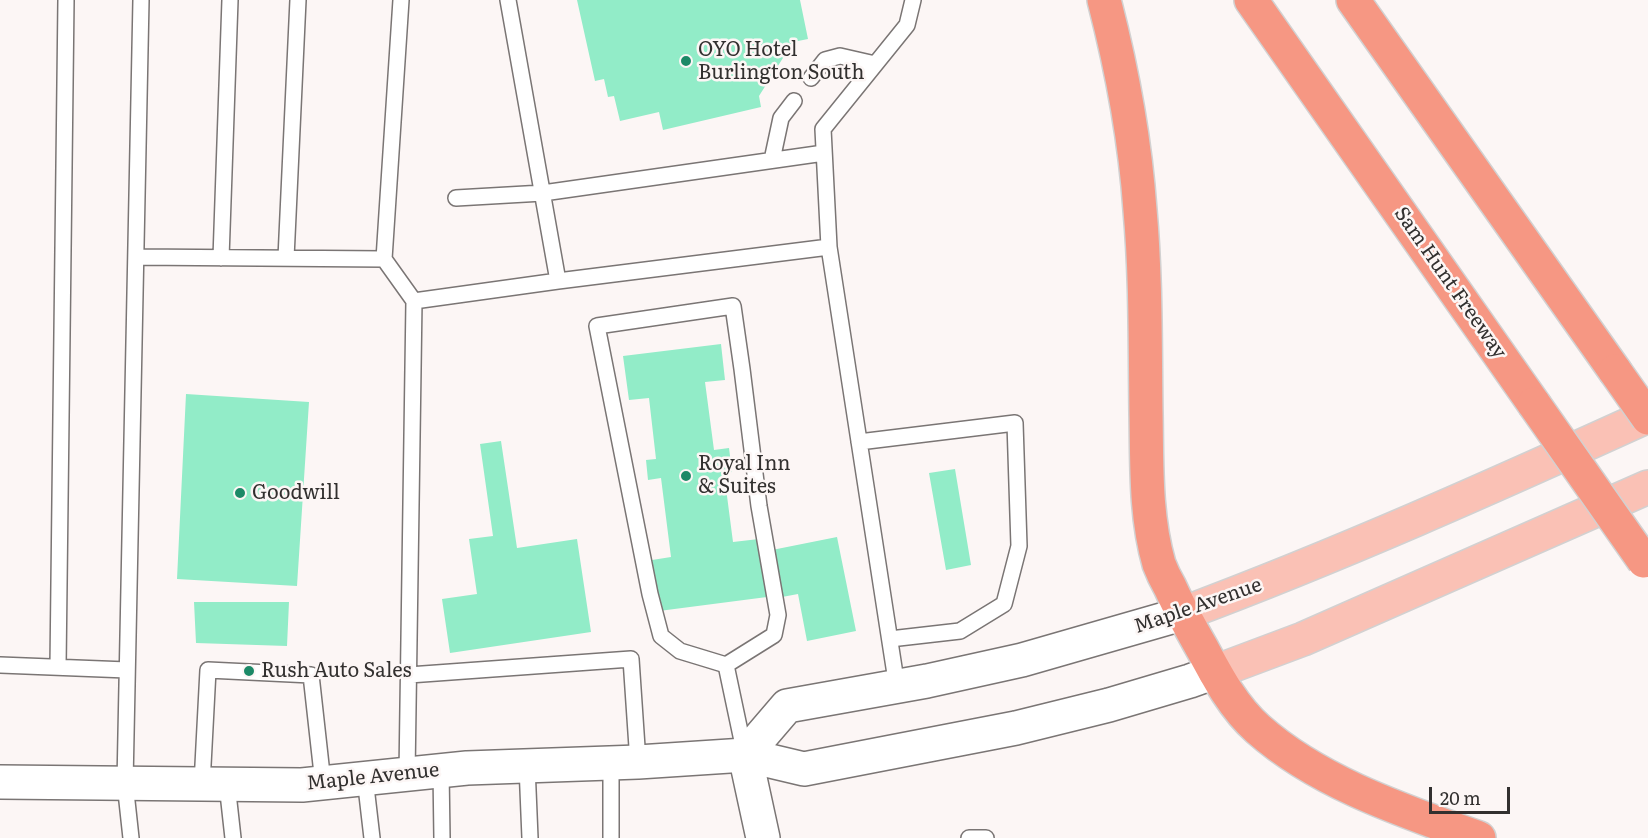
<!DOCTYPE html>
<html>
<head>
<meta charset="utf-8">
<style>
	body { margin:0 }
	#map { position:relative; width:1648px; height:838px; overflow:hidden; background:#fcf6f5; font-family:Literata,serif }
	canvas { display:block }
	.scale { position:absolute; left:1429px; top:787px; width:81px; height:27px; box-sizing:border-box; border:3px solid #32302f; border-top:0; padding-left:8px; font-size:18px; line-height:21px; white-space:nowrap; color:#32302f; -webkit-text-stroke:4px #fcf6f5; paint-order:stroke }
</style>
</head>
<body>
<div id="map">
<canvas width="1648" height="838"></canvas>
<div class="scale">20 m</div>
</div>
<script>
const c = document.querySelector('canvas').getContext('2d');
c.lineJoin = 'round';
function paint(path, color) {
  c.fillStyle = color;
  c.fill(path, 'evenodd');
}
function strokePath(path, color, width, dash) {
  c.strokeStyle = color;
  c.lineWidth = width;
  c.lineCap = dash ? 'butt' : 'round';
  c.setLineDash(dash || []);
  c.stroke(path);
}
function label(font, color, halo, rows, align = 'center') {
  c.font = font + ' Literata,serif';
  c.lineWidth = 5;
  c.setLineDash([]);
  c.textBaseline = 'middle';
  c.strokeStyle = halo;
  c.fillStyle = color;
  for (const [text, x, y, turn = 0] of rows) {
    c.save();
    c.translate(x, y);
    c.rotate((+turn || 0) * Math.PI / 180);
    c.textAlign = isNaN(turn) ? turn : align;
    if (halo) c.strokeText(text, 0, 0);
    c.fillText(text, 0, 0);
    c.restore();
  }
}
const building = new Path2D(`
	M577,0H800L808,39L793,42L759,96L761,107L663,130L659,112L620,121L614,96L608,97L604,79L595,81Z
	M721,344L725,380L705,382L714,450L729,448L732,472L724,473L733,542L759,539L767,597L659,611L652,560L671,557L661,478L648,480L646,460L656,459L649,398L629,400L623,356Z
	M186,394L309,402L297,586L177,579Z
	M501,441L517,548L577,539L591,632L450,653L442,599L477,594L469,539L493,536L480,444Z
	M955,469L971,565L946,570L929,473Z
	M837,537L856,631L807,641L798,594L782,597L772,550Z
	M194,602H289L287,646L196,643Z`);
const service = new Path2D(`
	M401,0L384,259L414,301
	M811,78L825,60L840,56L875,64
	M772,160L781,118L794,101
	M456,198L543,193L824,153
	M136,257L384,259
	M221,258L230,0
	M286,258L298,0
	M558,281L829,247
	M733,306L742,369L759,506L778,615L774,635L726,665L680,651L661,636L650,594L597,326Z
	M859,442L1015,423L1019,546L1004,604L960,631L890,639
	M0,665L127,670
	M726,665L745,755
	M58,667L66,0
	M409,675L631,659L638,762
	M897,687L829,247L823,129L907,25L913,0
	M527,766L530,838
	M441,770L442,838
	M407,774L414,301L558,281L508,0
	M365,778L372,838
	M202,784L208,670L311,675L323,783
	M227,784L233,838
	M131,838L125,783L141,0
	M611,838V763
	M969,838H986`);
const tertiary = new Path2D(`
	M745,755L763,838`);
const secondary = new Path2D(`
	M745,755L787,706L927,681L1022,660L1182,614
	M0,782L302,785L467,768L638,762L745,755L804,769L1016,728L1109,705L1190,681L1215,672`);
const primary = new Path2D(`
	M1182,614C1340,555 1494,486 1648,416
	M1215,672L1303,639L1648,487`);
const motorway = new Path2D(`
	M1104,0C1122,69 1135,139 1140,210C1146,277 1145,345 1146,413C1147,464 1145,515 1159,564C1162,572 1166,580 1170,587C1180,609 1191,629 1203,650C1218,678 1234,708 1258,729C1319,783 1404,811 1479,838
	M1251,0L1534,404
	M1353,0L1615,371`);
const motorwayBridge = new Path2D(`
	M1615,371L1648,418
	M1534,404L1644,561`);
const markers = [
	[686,61,6,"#1c8967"],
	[686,476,6,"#1c8967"],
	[240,493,6,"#1c8967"],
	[249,671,6,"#1c8967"]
];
const poiNames = [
	["OYO Hotel",698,50],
	["Burlington South",698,73],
	["Royal Inn",698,464],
	["& Suites",698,487],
	["Goodwill",252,493],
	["Rush Auto Sales",261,671]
];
const streetNames = [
	["Sam Hunt Freeway",1450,283,55],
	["Maple Avenue",1198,606,-19],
	["Maple Avenue",373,777,-6]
];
paint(building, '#92ecc8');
strokePath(service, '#7a7574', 18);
strokePath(tertiary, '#7a7574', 36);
strokePath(secondary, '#7a7574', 36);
strokePath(primary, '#d2d1d1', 36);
strokePath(motorway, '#d2d1d1', 36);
strokePath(service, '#fff', 15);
strokePath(tertiary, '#fff', 33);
strokePath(secondary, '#fff', 33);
strokePath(primary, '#fac1b5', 33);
strokePath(motorway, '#f69783', 33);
strokePath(motorwayBridge, '#d2d1d1', 36, []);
strokePath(motorwayBridge, '#f69783', 33);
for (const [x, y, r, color] of markers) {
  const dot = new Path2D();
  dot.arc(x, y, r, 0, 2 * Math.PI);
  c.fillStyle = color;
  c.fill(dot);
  strokePath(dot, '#fcf6f5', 2);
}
label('20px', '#32302f', '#fcf6f5', poiNames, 'left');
label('20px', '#32302f', '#fcf6f5', streetNames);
</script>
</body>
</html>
